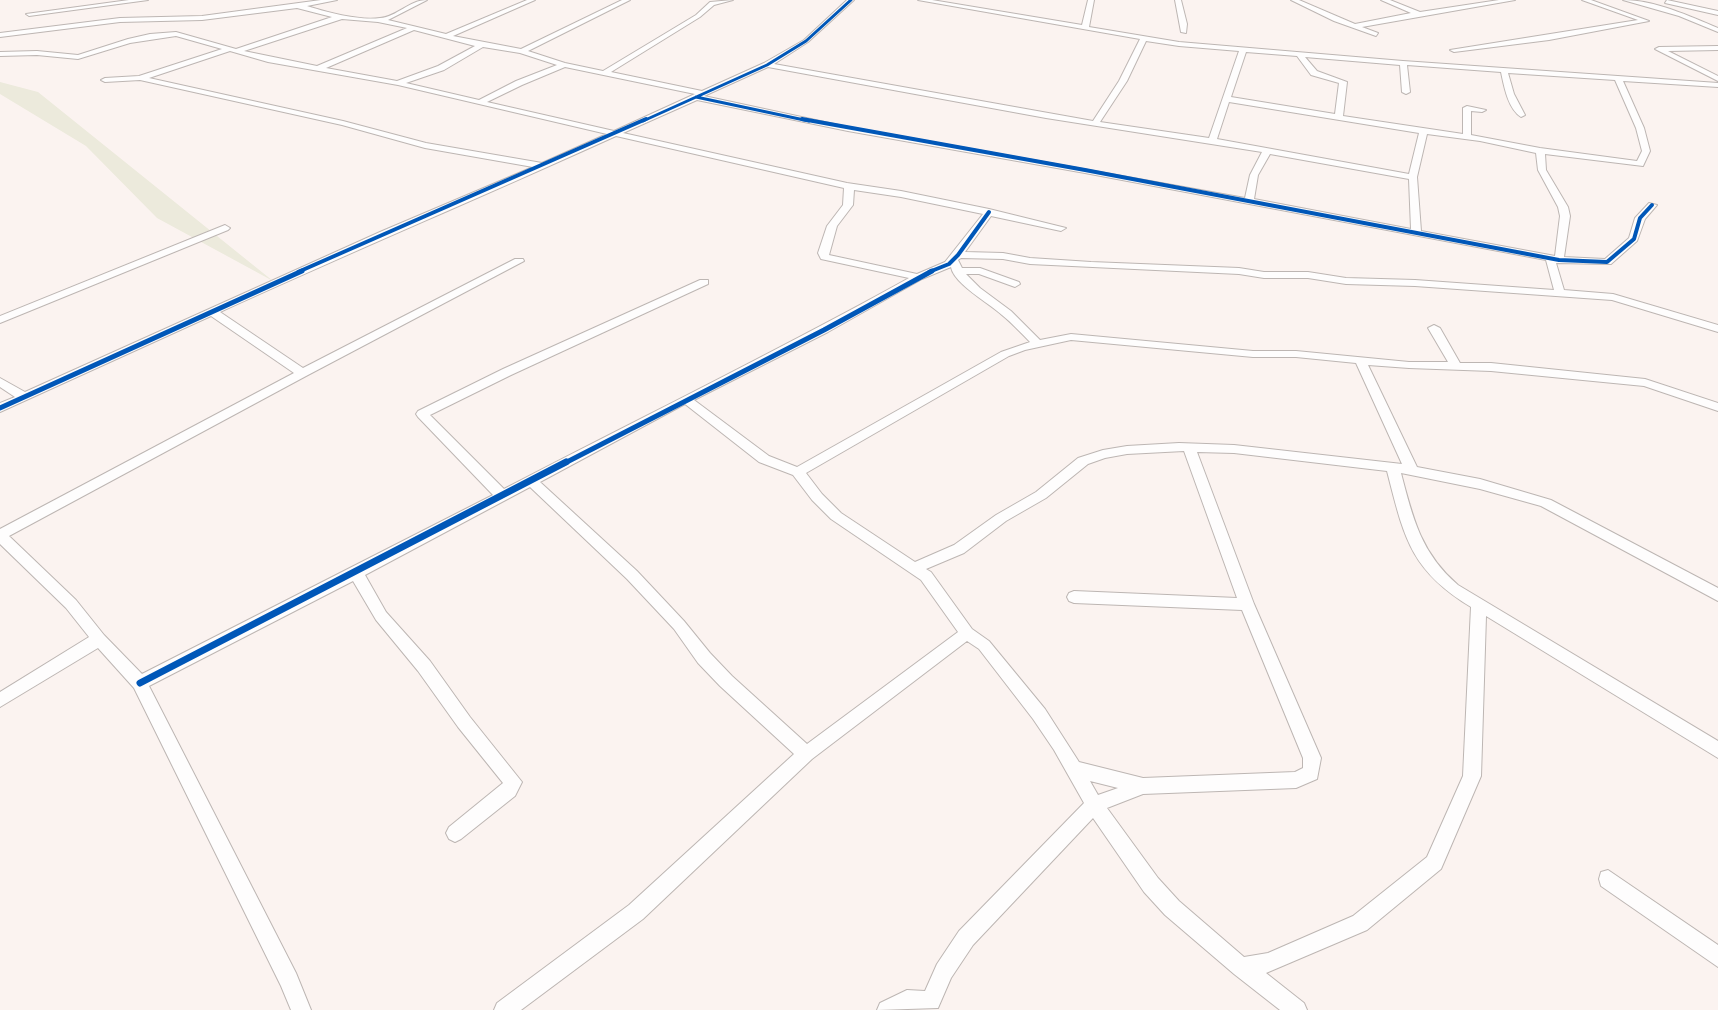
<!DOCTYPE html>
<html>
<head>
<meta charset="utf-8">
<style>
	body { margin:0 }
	canvas { display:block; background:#fbf3f0 }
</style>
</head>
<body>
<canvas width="1718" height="1010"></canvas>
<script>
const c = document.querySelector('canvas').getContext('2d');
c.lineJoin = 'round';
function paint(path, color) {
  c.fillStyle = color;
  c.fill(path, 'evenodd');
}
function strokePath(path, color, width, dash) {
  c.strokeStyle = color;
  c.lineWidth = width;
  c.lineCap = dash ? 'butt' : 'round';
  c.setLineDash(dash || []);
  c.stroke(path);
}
const green = new Path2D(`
	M0,82L38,92L273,281L157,218L86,146L0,94Z`);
const street = new Path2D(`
	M129,0H148L29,16L26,14Z
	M321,0H337L307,6C326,12 360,21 380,18C397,17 409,0 427,0L388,20L446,34L527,0H535L453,36L521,49L622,0H630L528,51L565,63L603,71L696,15L710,2L733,0L714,5L700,17L611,72L702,91L764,63L804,40L847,0H854L808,42L774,64L1093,121L1119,81L1140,39L918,0H932L1082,25L1088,0H1094L1089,27L1179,42L1403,61L1718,83V87L1623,81L1644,128L1650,151L1643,166L1545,154L1546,170L1568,207L1570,216L1564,257L1605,259L1629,238L1635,218L1649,203L1657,205L1645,219L1637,241L1611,264L1556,263L1564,290L1613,294L1718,325V332L1612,300L1415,286L1346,284L1308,278H1264L1239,274L1030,264L1003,259L961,258L958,260L962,268H980L1019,282L1020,284L1015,287L979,274H966L980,288L1011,311L1040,340L1071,334L1253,351H1296L1409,362H1448L1428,328L1434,325L1440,328L1460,363H1491L1645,379L1718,403V411L1644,386L1491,371L1409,368L1368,365L1417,467L1480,479L1551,500L1718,588V601L1541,506L1480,489L1401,473C1413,519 1421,553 1458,585L1718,741V758L1486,616L1481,776L1441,869L1367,930L1266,973L1304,1003L1307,1010H1280L1234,974L1165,915L1144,892L1093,818L973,945L951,978L938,1008L877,1010L880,1003L907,990L925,991L937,964L959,931L1084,803L1054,750L1033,719L979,649L967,641L812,759L643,919L521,1010H494L497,1003L629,905L794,754L720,686L698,663L674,629L627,579L530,487L365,575L386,612L430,661L470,717L522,782L515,796L461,839L455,842L449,839L446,833L449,827L503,783L458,727L418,671L376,620L353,581L149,686L296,973L311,1010H291L281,986L134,688L98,648L0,707V692L89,637L66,608L0,544V529L294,373L211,316L0,412V403L15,397L0,387V378L25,392L380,232L533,167L425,148L342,125L140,80L105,82L101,80L105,78L139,76L222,49L176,36L130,43L78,59L37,55L0,56V52L37,51L78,55L128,39L150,34L176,32L236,49L332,17L297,8L202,20L120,22L0,37V33L120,18L202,16ZM342,19L378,22L407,28L317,66L244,51ZM414,30L475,46L438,66L397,81L326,68ZM1146,41L1179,46L1239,51L1209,138L1100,122L1127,81ZM483,47L520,53L557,65L516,81L479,100L406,83L444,70ZM230,51L268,62L398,85L607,134L542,163L426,143L343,121L149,78ZM1246,52L1297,56L1311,75L1339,83L1335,114L1231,97ZM1305,57L1400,65L1402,92L1406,94L1410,92L1407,65L1501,72C1504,86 1508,109 1521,117L1525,115L1514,94L1508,73L1615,80L1636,128L1642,151L1637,161L1540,148L1471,135V111L1482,112L1486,110L1467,106L1463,108V134L1343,116L1347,82L1317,71ZM565,67L695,94L614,131L487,102L522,85ZM768,67L1046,118L1262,152L1250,175L1245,198L848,127L704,96ZM697,100L848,131L1085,173L1546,260L1554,290L1415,280L1346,278L1308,272H1264L1239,268L1091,262L1030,258L1003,253L965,252L991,216L1061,231L1066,228L989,209L901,191L847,183L623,133ZM1229,102L1419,133L1409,174L1217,139ZM1427,134L1480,141L1536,153L1538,170L1558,207L1560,216L1555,256L1421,231L1417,177ZM616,136L844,188L843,205L827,226L818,253L821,259L909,278C776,352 638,419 504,489L430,415L511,375L708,284V280H700L503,369L418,411L416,414L418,417L493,495L142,674L104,635L76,600L9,536L306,376L524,261L523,259H515L303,368L220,312C351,252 484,196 616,136ZM1270,154L1409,179L1411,229L1254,199L1258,175ZM854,190L901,197L983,214L945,262L917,274L829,255L837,226L853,205ZM951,267C954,284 989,303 1002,315C1012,323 1021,333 1030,342L1001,352L797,467L769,456L694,400L828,332L922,279ZM1071,340L1253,357H1296L1356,363L1402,464L1234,445L1179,443L1127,446L1103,450L1078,458L1036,492L996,515L954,545L915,562L841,513L822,494L806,473L1009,356L1025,350ZM685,404L759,462L793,475L812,500L831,519L921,580L958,632L807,744L732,676L710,653L684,621L637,571L540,482ZM1184,451L1237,598L1074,591L1069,593L1067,597L1069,601L1074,603L1242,610L1303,758V768L1295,772L1143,778L1079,762L1045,709L989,641L972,629L931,572L926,569L964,553L1006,521L1046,498L1088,464L1105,458L1127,454ZM1197,452L1234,453L1387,471C1404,537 1410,570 1471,607L1463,776L1427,857L1353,916L1268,953L1244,957L1179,901L1158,878L1107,808L1143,794L1296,788L1317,779L1321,758L1254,604ZM1090,781L1118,788L1098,795Z
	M1175,0H1181L1187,24L1186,33L1181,32Z
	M1291,0H1299L1355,24L1411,13L1381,0H1390L1420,12L1499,0H1515L1362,27L1378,33L1376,36L1334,21Z
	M1582,0H1591L1649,21L1549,40L1454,52L1450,50L1638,20Z
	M1623,0C1655,0 1689,16 1718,28V32L1679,16Z
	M1667,0L1718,11V15L1665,3Z
	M1718,46V50L1668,51L1718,76V81L1655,49L1659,47Z
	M225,225L230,228L228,230L0,323V316Z
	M1608,870L1718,945V967L1601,886L1599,879L1601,872Z`);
const cyclewayFar3 = new Path2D(`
	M696,97L809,121
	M643,121L767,65L806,41L851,0`);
const cyclewayFar2 = new Path2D(`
	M802,119L1085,170L1559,260L1607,262L1634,239L1640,218L1652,205
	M298,272L646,119
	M929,272L949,264L958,255L989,212`);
const cyclewayFar1 = new Path2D(`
	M0,408L302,271
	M563,464L824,330L932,271`);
const cycleway = new Path2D(`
	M140,683L566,462`);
paint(green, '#eceadc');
strokePath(street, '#bdb6b3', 2);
paint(street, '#fefdfd');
strokePath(cyclewayFar3, '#0057b8', 3);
strokePath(cyclewayFar2, '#0057b8', 4);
strokePath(cyclewayFar1, '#0057b8', 5);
strokePath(cycleway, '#0057b8', 7);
</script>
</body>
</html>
